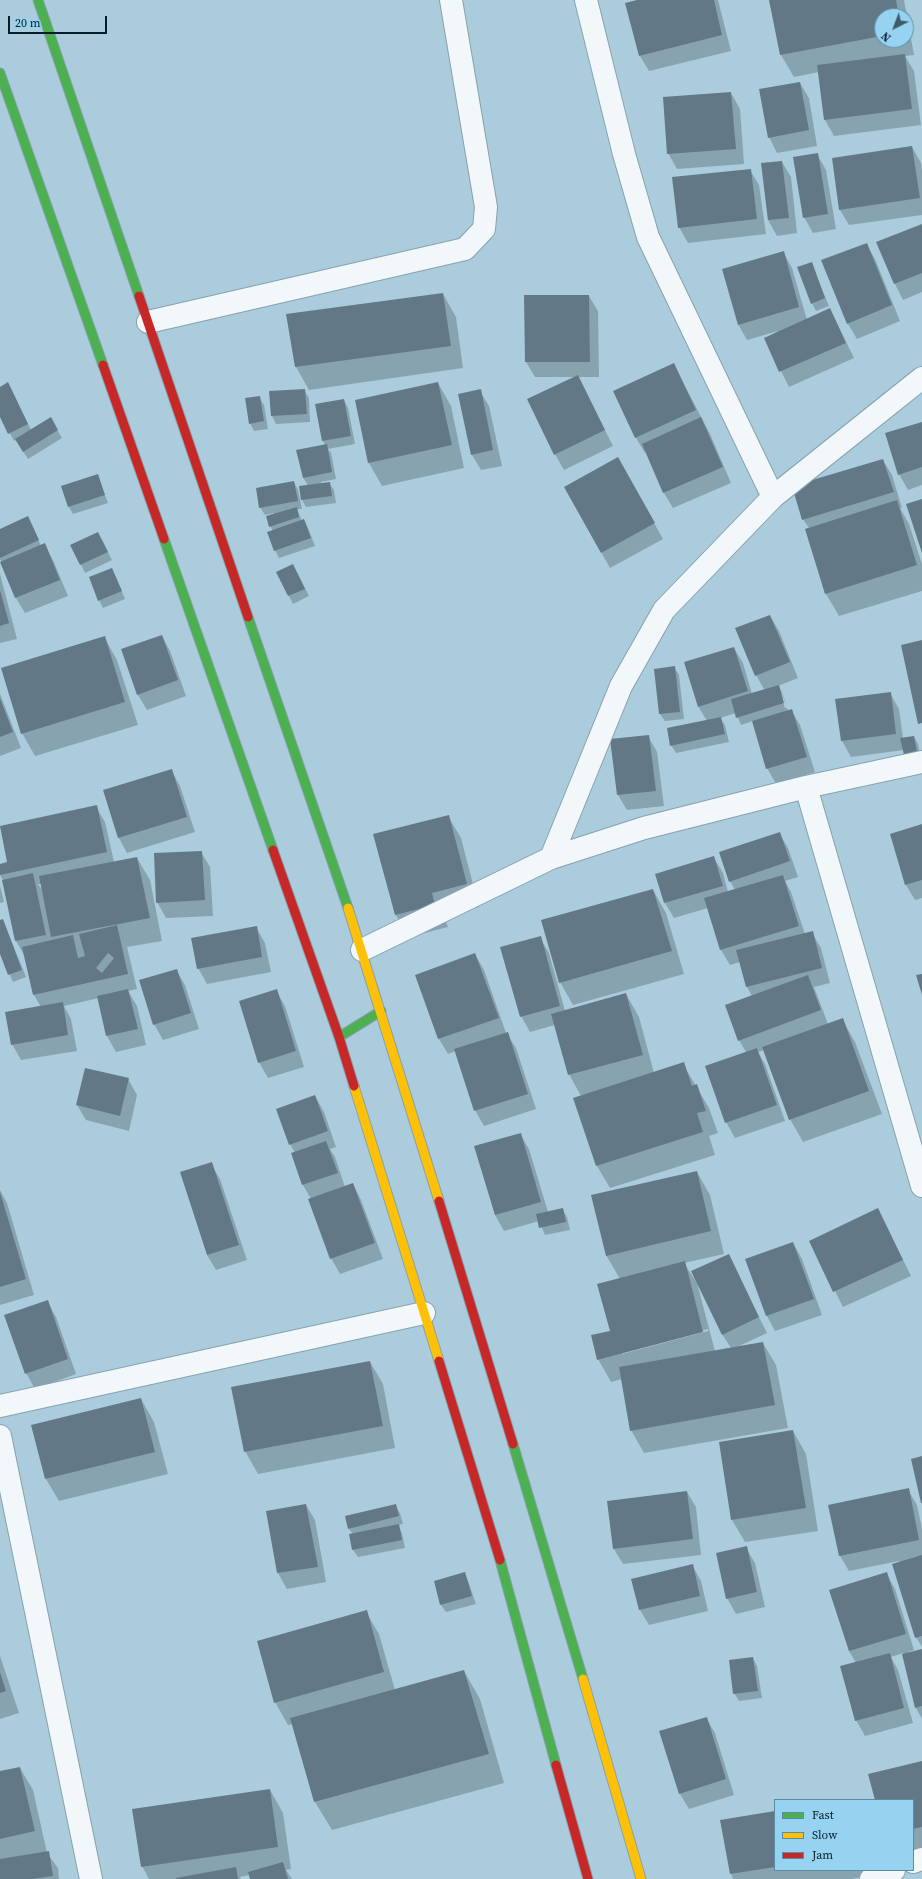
<!DOCTYPE html>
<html>
<head>
<meta charset="utf-8">
<style>
	body { margin:0 }
	#map { position:relative; width:922px; height:1879px; overflow:hidden; background:#abccdc; font-family:"Source Serif 4",serif }
	canvas { display:block }
	.legend { position:absolute; left:774px; top:1799px; width:140px; height:72px; box-sizing:border-box; background:#96d3f1; border:1px solid #5c8ba1; margin:0; padding:5px 7px; list-style:none; font-size:12px; color:#051e29 }
	.legend li { display:flex; align-items:center; gap:8px; height:20px }
	.legend b { width:20px; border:1px solid #5c8ba1 }
	.north { position:absolute; left:874px; top:8px; width:40px; height:40px; box-sizing:border-box; background:#96d3f1; border:1px solid #5c8ba1; border-radius:50%; rotate:222deg; font-size:11px; font-weight:700; line-height:16px; text-align:center; color:#051e29 }
	.north::after { content:''; display:block; margin:auto; width:14px; height:18px; background:#3f5b68; clip-path:polygon(50% 0,100% 100%,50% 72%,0 100%) }
	.scale { position:absolute; left:8px; top:16px; width:99px; height:18px; box-sizing:border-box; border:2px solid #051e29; border-top:0; padding-left:5px; font-size:12px; line-height:14px; white-space:nowrap; color:#051e29; -webkit-text-stroke:3px #96d3f1; paint-order:stroke }
</style>
</head>
<body>
<div id="map">
<canvas width="922" height="1879"></canvas>
<ul class="legend">
<li><b style="height:5px;background:#4caf50"></b>Fast</li>
<li><b style="height:5px;background:#ffc107"></b>Slow</li>
<li><b style="height:5px;background:#c62828"></b>Jam</li>
</ul>
<div class="north">N</div>
<div class="scale">20 m</div>
</div>
<script>
const c = document.querySelector('canvas').getContext('2d');
c.lineJoin = 'round';
function paint(path, color) {
  c.fillStyle = color;
  c.fill(path, 'evenodd');
}
function strokePath(path, color, width, dash) {
  c.strokeStyle = color;
  c.lineWidth = width;
  c.lineCap = dash ? 'butt' : 'round';
  c.setLineDash(dash || []);
  c.stroke(path);
}
const shadow = new Path2D(`
	M641,0H718L731,51L649,71L640,56L626,4Z
	M770,0H904L914,55L905,56L914,71L921,125L834,136L825,120L819,72L794,77L781,55ZM882,16H906V40H882Z
	M800,83L809,98L817,146L777,153L769,137Z
	M731,93L740,109L744,164L677,169L668,153Z
	M912,147L921,163L922,171V215L849,225L840,210Z
	M817,154L826,170L836,229L813,233L804,217Z
	M782,162L791,177L797,233L777,236L768,220L762,164Z
	M750,170L759,185L766,234L688,243L679,227Z
	M922,225V292L903,300L895,284L878,242Z
	M866,244L875,259L900,321L857,339L848,324L822,261Z
	M783,252L792,268L807,320L830,309L854,358L789,387L765,339L778,331L747,340L738,324Z
	M811,263L829,306L816,311L812,303Z
	M443,294L456,317L463,368L309,390L296,367L288,315Z
	M589,296L598,311L599,377H578L613,446L564,470L555,454L575,377H535L526,362Z
	M674,365L710,434L731,483L673,508L664,493L646,452L645,453L636,438Z
	M438,383L451,406L464,468L382,486L369,463L356,401Z
	M0,388L12,391L31,430L50,418L62,438L28,459L16,440L14,441L0,415Z
	M304,390L309,398L310,422L276,424L272,416L270,392Z
	M480,391L489,406L502,466L481,470L472,455Z
	M259,397L264,405L268,429L254,431L250,423Z
	M344,400L348,408L355,444L328,449L331,453L336,479L321,482V484L329,483L334,490L336,503L306,507L302,500L308,486L303,477L326,446L323,441L316,405Z
	M922,424V485L908,490L899,474Z
	M618,459L663,539L610,568L565,488Z
	M883,460L892,475L902,508H900L909,524L922,564V591L839,616L826,594L806,529L809,528L803,519Z
	M97,475L108,503L73,514L69,507L63,486Z
	M294,482L298,490L302,509H297L302,521L304,520L308,528L315,546L279,558L275,550L273,531L270,526L274,513L265,515L260,507Z
	M32,525L41,546L44,545L53,560L68,596L25,613L16,598L0,559V530Z
	M102,540L112,560L85,573L72,545Z
	M112,569L125,599L103,608L99,600Z
	M277,572H297L309,596L293,604Z
	M0,574L17,639L0,643Z
	M770,616L779,631L798,678L778,686L783,694L788,711L791,710L800,725L815,772L776,784L767,768L753,721L741,725L736,713L720,718L725,725L729,742L676,753L671,745L707,721L698,706L734,648L743,663L752,694L765,691L756,675ZM780,693H782L787,708H785Z
	M162,636L170,651L186,696L147,710L138,695Z
	M104,637L117,660L138,725L35,756L22,733Z
	M674,667L679,675L684,719L665,721L660,714Z
	M890,693L899,709L903,738L914,737L918,744L921,760L904,750L851,757L842,741L836,700Z
	M0,694L21,748L0,756Z
	M648,736L657,752L664,806L627,810L618,795Z
	M171,770L180,786L195,832L127,853L119,838L104,791Z
	M96,807L105,822L114,862L137,858L150,880L162,941L127,947L137,989L128,991L137,1006L146,1045L116,1052L107,1036L99,998L64,1006L71,1019L77,1051L21,1060L12,1044L41,1007L34,995L24,955L16,941L4,882L0,875V865L8,863ZM38,884H41L43,891Z
	M448,816L461,838L479,907L444,916L448,927L409,937L396,915L374,835Z
	M922,825V898L915,900L906,885L891,834Z
	M779,833L788,848L798,877L785,881L791,892L805,934L812,933L821,948L830,983L814,987L828,1024L842,1019L855,1042L882,1114L803,1142L790,1119L764,1050L758,1052L765,1064L785,1121L735,1138L726,1122L746,1052L739,1040L752,996L747,987L740,962L730,965L721,950L708,908L674,918L665,903L714,858L723,873L728,892L735,890L730,881Z
	M201,852L210,867L213,916L166,918L157,902Z
	M0,886L4,902L0,903Z
	M653,890L666,913L684,974L573,1005L560,982Z
	M3,920L26,977L13,982L0,952V921Z
	M256,927L265,943L271,972L207,984L198,968Z
	M540,938L549,953L565,1011L626,994L639,1017L654,1073L683,1064L709,1108L718,1133L709,1136L715,1155L610,1188L597,1166L581,1096L569,1074L555,1025L530,1032L521,1016Z
	M475,954L484,970L506,1033L516,1048L536,1109L484,1126L475,1110L456,1051L448,1054L439,1039Z
	M176,970L185,985L199,1029L163,1040L154,1024Z
	M276,990L285,1006L304,1067L268,1078L259,1062Z
	M128,1079L137,1095L129,1131L86,1120L77,1105Z
	M315,1096L324,1112L336,1147L330,1149L335,1157L345,1187L353,1184L361,1200L383,1259L340,1274L331,1258L311,1199L303,1185L295,1153L290,1144Z
	M520,1134L529,1149L548,1212L562,1209L567,1217L570,1230L545,1235L539,1221L504,1231L495,1215L475,1147Z
	M211,1164L220,1179L247,1260L216,1270L207,1255Z
	M697,1172L710,1195L724,1254L684,1263L697,1283L715,1351L731,1348L722,1334L728,1255L767,1333L739,1346L763,1343L776,1365L788,1428L644,1453L631,1430L622,1379L611,1382L598,1359L611,1331L620,1279L606,1255ZM708,1329V1331L622,1354V1352Z
	M0,1190L7,1203L34,1295L0,1305Z
	M878,1209L911,1276L843,1307L810,1241Z
	M793,1243L802,1259L822,1315L775,1331L767,1316L747,1259Z
	M47,1301L56,1317L76,1374L35,1389L26,1373Z
	M370,1362L383,1384L395,1448L258,1474L245,1451Z
	M141,1399L154,1422L168,1474L59,1501L46,1479Z
	M793,1431L806,1454L818,1531L745,1542L732,1520L720,1443Z
	M908,1490L917,1505L922,1529V1647L916,1637L899,1561L849,1571L840,1556L830,1506Z
	M687,1492L696,1507L701,1555L623,1564L614,1549Z
	M306,1505L315,1520L326,1582L287,1589L278,1573L267,1512Z
	M395,1505L400,1513L403,1524L398,1525L402,1533L405,1548L358,1557L353,1550V1534L349,1529Z
	M746,1548L755,1563L765,1607L736,1614L727,1598Z
	M692,1565L701,1581L708,1611L649,1625L640,1610Z
	M464,1573L468,1581L476,1604L446,1612L441,1605Z
	M886,1573L895,1589L914,1650L908,1652V1653L922,1650V1719L916,1708L903,1653L891,1657L898,1670L913,1723L865,1736L856,1720V1663L849,1651L830,1591Z
	M366,1612L379,1634L395,1690L464,1671L480,1699L504,1783L332,1830L315,1802L293,1724L288,1725L275,1702Z
	M0,1656L19,1713L0,1719Z
	M753,1658L757,1666L762,1698L739,1701L734,1693Z
	M706,1718L715,1733L734,1795L689,1809L680,1794Z
	M922,1762V1853L913,1855V1800H876Z
	M20,1768L33,1790L47,1853L58,1868L59,1879H0V1772Z
	M270,1790L283,1813L291,1869L286,1870L292,1879H251L250,1875L240,1877L241,1879H149L142,1866Z
	M775,1812V1870H873L874,1875L851,1879H733L731,1874L721,1821Z`);
const building = new Path2D(`
	M637,0H714L722,35L639,56L625,3Z
	M769,0H896L899,16H882V36L780,55Z
	M905,54L912,109L824,120L817,65Z
	M800,82L809,130L768,138L759,89Z
	M731,92L736,149L667,154L663,97Z
	M912,146L920,198L839,210L832,158Z
	M818,153L828,214L803,218L793,157Z
	M782,161L789,218L768,220L761,163Z
	M751,169L757,219L678,228L672,177Z
	M922,224V273L894,284L876,242Z
	M867,243L892,305L847,324L821,260Z
	M784,251L799,307L738,325L722,269Z
	M812,262L825,298L811,304L797,267Z
	M443,293L451,346L295,367L286,314Z
	M524,295H589L590,362H525Z
	M830,308L846,343L779,372L764,338Z
	M674,363L696,410L635,438L613,391Z
	M578,375L605,430L554,455L527,399Z
	M8,382L28,424L8,434L0,417V387Z
	M438,382L452,445L368,463L355,400Z
	M305,389L307,414L271,416L269,391Z
	M481,389L493,450L471,455L458,394Z
	M260,396L264,421L249,424L245,398Z
	M344,399L351,436L322,441L315,404Z
	M51,417L58,430L23,452L15,439Z
	M701,417L723,467L663,493L642,444Z
	M922,422V467L898,475L885,433Z
	M327,444L332,472L303,478L296,450Z
	M618,457L655,523L601,553L564,487Z
	M883,459L894,492L802,520L792,486Z
	M98,474L105,495L68,507L61,486Z
	M294,481L298,501L259,508L256,488Z
	M330,482L332,496L301,500L299,486Z
	M922,499V553L906,504Z
	M897,500L917,565L825,594L805,529Z
	M297,507L299,517L269,527L266,516Z
	M28,516L39,540L0,558V529Z
	M304,519L311,538L274,551L267,532Z
	M98,532L108,552L80,565L70,545Z
	M45,543L60,580L15,598L0,562Z
	M293,564L305,589L288,596L276,572Z
	M112,568L122,591L98,601L89,577Z
	M0,590L9,623L0,626Z
	M770,615L790,662L755,676L735,628Z
	M162,635L178,680L137,695L121,649Z
	M105,636L125,702L21,734L1,668Z
	M922,640V723L918,724L901,645Z
	M734,647L748,691L698,707L684,662Z
	M675,666L680,712L659,714L654,669Z
	M779,685L784,703L736,718L731,699Z
	M891,692L896,734L841,741L835,699Z
	M0,698L13,732L0,737Z
	M792,709L807,757L766,769L752,721Z
	M721,717L725,734L670,746L667,728Z
	M649,735L656,791L617,795L610,739Z
	M914,736L917,752L904,755L900,738Z
	M172,769L187,817L118,838L103,790Z
	M97,805L107,852L0,875V864L7,862L0,826Z
	M449,815L467,884L432,893L435,905L395,915L373,834Z
	M922,824V880L905,885L890,834Z
	M780,832L790,861L729,882L719,852Z
	M202,851L205,900L156,903L154,853Z
	M714,856L723,886L664,903L655,874Z
	M137,857L150,918L51,937L39,876Z
	M33,873L46,935L15,941L2,880Z
	M783,875L799,926L720,950L704,898Z
	M653,889L672,951L559,983L541,920Z
	M3,919L22,970L8,975L0,954V920Z
	M117,925L128,974L33,995L22,947L73,935L78,958L85,956L79,934ZM108,953L114,958L102,973L96,968Z
	M257,926L262,957L197,969L191,938Z
	M813,931L822,968L746,987L736,950Z
	M541,936L560,1006L520,1017L500,947Z
	M475,953L499,1018L438,1039L415,975Z
	M177,969L191,1013L153,1025L139,980Z
	M922,974V995L916,975Z
	M808,975L821,1010L738,1041L725,1005Z
	M128,989L138,1029L106,1036L97,996Z
	M277,989L296,1051L258,1063L239,1001Z
	M626,993L643,1055L568,1075L551,1014Z
	M63,1002L68,1035L11,1045L5,1012Z
	M843,1018L869,1091L789,1120L762,1047Z
	M508,1032L528,1094L474,1111L454,1049Z
	M757,1048L777,1105L725,1123L705,1066Z
	M684,1062L692,1086L697,1084L706,1111L697,1113L703,1132L596,1166L573,1098Z
	M85,1068L129,1078L120,1116L76,1105Z
	M315,1095L328,1131L289,1145L276,1109Z
	M521,1133L541,1202L495,1215L474,1146Z
	M326,1141L338,1173L302,1185L291,1153Z
	M212,1162L239,1245L207,1255L180,1172Z
	M697,1171L711,1231L606,1256L591,1195Z
	M353,1183L375,1243L330,1259L308,1199Z
	M0,1192L26,1279L0,1287Z
	M563,1208L566,1222L539,1228L536,1214Z
	M878,1208L903,1260L833,1292L809,1241Z
	M793,1242L814,1299L766,1316L745,1259Z
	M729,1254L759,1317L722,1335L691,1271Z
	M685,1261L703,1332L597,1360L591,1335L610,1331L597,1284Z
	M48,1300L68,1359L25,1374L4,1315Z
	M763,1342L775,1405L630,1431L619,1367Z
	M370,1361L383,1426L244,1452L231,1387Z
	M141,1398L155,1452L45,1479L31,1425Z
	M793,1430L806,1508L731,1520L719,1442Z
	M922,1456V1503H921L911,1459Z
	M909,1488L919,1540L839,1556L828,1505Z
	M687,1491L693,1539L613,1549L607,1501Z
	M306,1504L318,1567L277,1573L266,1511Z
	M396,1504L399,1516L348,1529L345,1516Z
	M399,1524L402,1540L352,1550L349,1534Z
	M747,1546L757,1592L726,1599L716,1553Z
	M922,1555V1636L915,1638L892,1564Z
	M693,1564L700,1596L639,1610L631,1579Z
	M465,1572L472,1596L440,1605L434,1581Z
	M887,1572L906,1634L849,1651L829,1590Z
	M367,1610L384,1672L274,1703L257,1641Z
	M922,1649V1706L915,1708L902,1654Z
	M890,1653L904,1708L855,1721L840,1666Z
	M753,1657L758,1691L733,1694L729,1660Z
	M464,1670L489,1754L314,1802L290,1718Z
	M0,1672L6,1691L0,1693Z
	M707,1717L726,1779L679,1794L659,1731Z
	M922,1761V1827L913,1829V1800H875L868,1774Z
	M20,1767L35,1831L0,1839V1771Z
	M270,1789L278,1847L141,1867L132,1809Z
	M775,1811V1867L730,1874L720,1820Z
	M49,1851L53,1876L32,1879H0V1859Z
	M283,1862L288,1879H250L248,1872Z
	M236,1867L238,1879H176V1878Z`);
const street = new Path2D(`
	M586,0L624,154L648,237L773,497
	M148,322L465,249L484,229L486,207L451,0
	M806,787L922,1186
	M551,858L621,686L664,610L773,497L922,378
	M362,950L551,858L644,828L806,787L922,762
	M0,1406L424,1313
	M0,1436L91,1879
	M913,1862L922,1859
	M871,1879L894,1870`);
const fast = new Path2D(`
	M38,0L139,296
	M0,73L103,365
	M164,539L273,850
	M248,617L348,908
	M339,1037L381,1011
	M513,1444L583,1679
	M500,1560L556,1765`);
const slow = new Path2D(`
	M348,908L439,1201
	M354,1086L439,1361
	M583,1679L641,1879`);
const jam = new Path2D(`
	M139,296L248,617
	M103,365L164,539
	M273,850L339,1037L354,1086
	M439,1201L513,1444
	M439,1361L500,1560
	M556,1765L588,1879`);
paint(shadow, '#0003');
paint(building, '#627886');
strokePath(street, '#87a2ae', 24);
strokePath(fast, '#87a2ae', 11);
strokePath(slow, '#87a2ae', 11);
strokePath(jam, '#87a2ae', 11);
strokePath(street, '#f2f7fa', 22);
strokePath(fast, '#4caf50', 9);
strokePath(slow, '#ffc107', 9);
strokePath(jam, '#c62828', 9);
</script>
</body>
</html>
